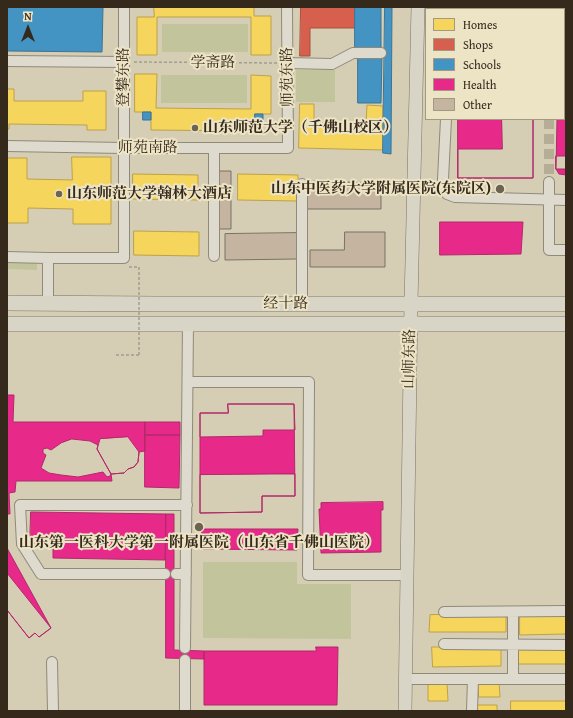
<!DOCTYPE html>
<html>
<head>
<meta charset="utf-8">
<style>
	body { margin:0 }
	#map { position:relative; width:573px; height:718px; overflow:hidden; background:#d5ceb4; font-family:"Gentium Book Plus",serif }
	canvas { display:block }
	.frame { position:absolute; inset:0; border:8px solid #35291c; pointer-events:none }
	.legend { position:absolute; left:425px; top:8px; width:140px; height:112px; box-sizing:border-box; background:#ede4c6; border:1px solid #a39982; margin:0; padding:5px 7px; list-style:none; font-size:12px; color:#35291c }
	.legend li { display:flex; align-items:center; gap:8px; height:20px }
	.legend b { width:20px; border:1px solid #a39982 }
	.north { position:absolute; left:8px; top:8px; width:40px; height:40px; -webkit-text-stroke:3px #ede4c6; paint-order:stroke; rotate:0deg; font-size:11px; font-weight:700; line-height:16px; text-align:center; color:#35291c }
	.north::after { content:''; display:block; margin:auto; width:14px; height:18px; background:#35291c; clip-path:polygon(50% 0,100% 100%,50% 72%,0 100%) }
</style>
</head>
<body>
<div id="map">
<canvas width="573" height="718"></canvas>
<div class="frame"></div>
<ul class="legend">
<li><b style="height:11px;background:#f6d55c"></b>Homes</li>
<li><b style="height:11px;background:#d6604d"></b>Shops</li>
<li><b style="height:11px;background:#4393c3"></b>Schools</li>
<li><b style="height:11px;background:#e7298a"></b>Health</li>
<li><b style="height:11px;background:#c4b4a0"></b>Other</li>
</ul>
<div class="north">N</div>
</div>
<script>
const c = document.querySelector('canvas').getContext('2d');
c.lineJoin = 'round';
function paint(path, color) {
  c.fillStyle = color;
  c.fill(path, 'evenodd');
}
function strokePath(path, color, width, dash) {
  c.strokeStyle = color;
  c.lineWidth = width;
  c.lineCap = dash ? 'butt' : 'round';
  c.setLineDash(dash || []);
  c.stroke(path);
}
function label(font, color, halo, rows, align = 'center') {
  c.font = font + ' "Gentium Book Plus","Noto Serif SC",serif';
  c.lineWidth = 4;
  c.setLineDash([]);
  c.textBaseline = 'middle';
  c.strokeStyle = halo;
  c.fillStyle = color;
  for (const [text, x, y, turn = 0] of rows) {
    c.save();
    c.translate(x, y);
    c.rotate((+turn || 0) * Math.PI / 180);
    c.textAlign = isNaN(turn) ? turn : align;
    if (halo) c.strokeText(text, 0, 0);
    c.fillText(text, 0, 0);
    c.restore();
  }
}
const green = new Path2D(`
	M162,24H248V52H162Z
	M296,70H335V102H296Z
	M161,75H247V103H161Z
	M7,262H37V270L7,269Z
	M203,562H297V584H351V639L203,638Z`);
const homes = new Path2D(`
	M154,7H254V16H271V55H251V17H157V55H137V17H154Z
	M135,74H157L156,108L251,109V75L271,76V114H255V131L151,130V112H135Z
	M7,89H14V101H83V91H106V130H87V125L9,124V129H7Z
	M300,104H314V122L366,123L367,105L383,106V150L299,148Z
	M72,157H111V224H73V209L28,208V223H7V158H27V179L72,180Z
	M133,174L198,175V200L133,199Z
	M238,174L298,175V201L238,200Z
	M134,231L199,232V256L134,255Z
	M506,614V632H429L430,615Z
	M520,616H566V634L520,635Z
	M432,647H501V666L433,667Z
	M517,648H566V664H516Z
	M447,682L448,701H428V683Z
	M478,682H499L500,697H479Z
	M511,701H566V711H511Z
	M475,705H497V711H475Z`);
const shops = new Path2D(`
	M301,7H355V28H310V56H300Z`);
const schools = new Path2D(`
	M7,7H103L102,52L7,51Z
	M355,7H381V51L355,50Z
	M385,7H392L391,154L383,153Z
	M358,55H382L381,103H358Z
	M143,112H151V120H143Z
	M255,114H263V121H255Z`);
const health = new Path2D(`
	M565,67H566V175L559,174L556,169L557,119H564Z
	M458,119H533V178H458Z
	M502,119H533V178H458V149H502Z
	M556,156H566V169H556Z
	M440,222H523L521,254L440,255Z
	M7,395H14L13,422H145V451L139,452L138,462L134,467L128,469L124,473L111,474L112,481H16L15,492L9,493L10,514H7Z
	M228,404H294L295,430H263V436L200,437V413H228Z
	M228,404H294L295,496H262V512L200,513V413H228Z
	M145,422H180V435H145Z
	M145,435H180L179,488L145,487Z
	M128,437L139,452L138,462L134,467L128,469L124,473L111,474L97,449L100,439Z
	M72,439L90,441L98,445L97,449L111,474L110,476L107,477L103,472L78,477L61,475L49,473L41,468L46,455L43,453V449L47,448L51,450L61,443Z
	M295,474V496H262V512L200,513V475Z
	M383,502V510H381V552L321,553L319,509H321V503Z
	M31,512L166,514L165,560L53,558V546L30,545Z
	M166,514H174V650L204,651V659L166,658Z
	M202,529H298L297,550L202,549Z
	M7,548L51,628L39,637L35,633L29,638L7,610Z
	M7,573L51,628L39,637L35,633L29,638L7,610Z
	M316,647H338L337,705H204V651H316Z`);
const building = new Path2D(`
	M220,171H231V229H219Z
	M308,181L381,183V209H307Z
	M345,232H385V267H310V250H344Z
	M297,233V259L225,260V234Z`);
const minorTunnel = new Path2D(`
	M549,119V182`);
const path = new Path2D(`
	M134,62L278,63
	M129,267H139
	M116,355H139`);
const minor = new Path2D(`
	M548,7V9
	M449,9V7
	M7,61L124,62
	M288,63L332,64L353,53H381
	M446,119L443,179L444,188L447,194L455,197L566,200
	M7,146L124,148H288L287,7
	M214,148V256
	M549,182V250H566
	M7,257L48,258
	M48,303V258H124V7
	M302,303V184
	M188,382H309L308,575H408
	M165,574H41L22,544L20,505H187
	M176,574H186
	M444,612L566,611
	M513,612V679
	M444,644L566,645
	M185,648L188,323
	M52,662L53,711
	M406,679H566
	M185,711V660
	M472,711L473,679`);
const major = new Path2D(`
	M405,711L411,303L418,7`);
const highway = new Path2D(`
	M7,303L158,304H566
	M7,324H566`);
const pathBridge = new Path2D(`
	M139,267V355`);
const markers = [
	[195,128,4,"#6d6351"],
	[500,189,5,"#6d6351"],
	[59,194,4,"#6d6351"],
	[199,527,5,"#6d6351"]
];
const streetNames = [
	["学斋路",213,63],
	["登攀东路",124,77,-90],
	["师苑东路",288,77,-91],
	["师苑南路",148,148],
	["经十路",286,304],
	["山师东路",410,359,-89]
];
const poiNames = [
	["山东师范大学（千佛山校区）",203,128],
	["山东中医药大学附属医院(东院区)",491,189,"right"],
	["山东师范大学翰林大酒店",67,194],
	["山东第一医科大学第一附属医院（山东省千佛山医院）",199,543,"center"]
];
paint(green, '#c2c59c');
paint(homes, '#f6d55c');
strokePath(homes, '#bca149', 1);
paint(shops, '#d6604d');
strokePath(shops, '#a6503e', 1);
paint(schools, '#4393c3');
strokePath(schools, '#3f7391', 1);
paint(health, '#e7298a');
strokePath(health, '#b22969', 1);
paint(building, '#c4b4a0');
strokePath(building, '#797365', 1);
strokePath(minorTunnel, '#b5ad96', 10, [10, 5]);
strokePath(minor, '#8f897a', 12);
strokePath(major, '#797365', 14);
strokePath(highway, '#797365', 16);
strokePath(path, '#a19e93', 1.5, [3, 2]);
strokePath(minor, '#dedbce', 10);
strokePath(major, '#d9d5c6', 13);
strokePath(highway, '#d9d5c6', 15);
strokePath(pathBridge, '#a19e93', 1.5, [3, 2]);
for (const [x, y, r, color] of markers) {
  const dot = new Path2D();
  dot.arc(x, y, r, 0, 2 * Math.PI);
  c.fillStyle = color;
  c.fill(dot);
  strokePath(dot, '#ede4c6', 1.5);
}
label('15px', '#35291c', '#ede4c6', streetNames);
label('bold 15px', '#35291c', '#ede4c6', poiNames, 'left');
</script>
</body>
</html>
